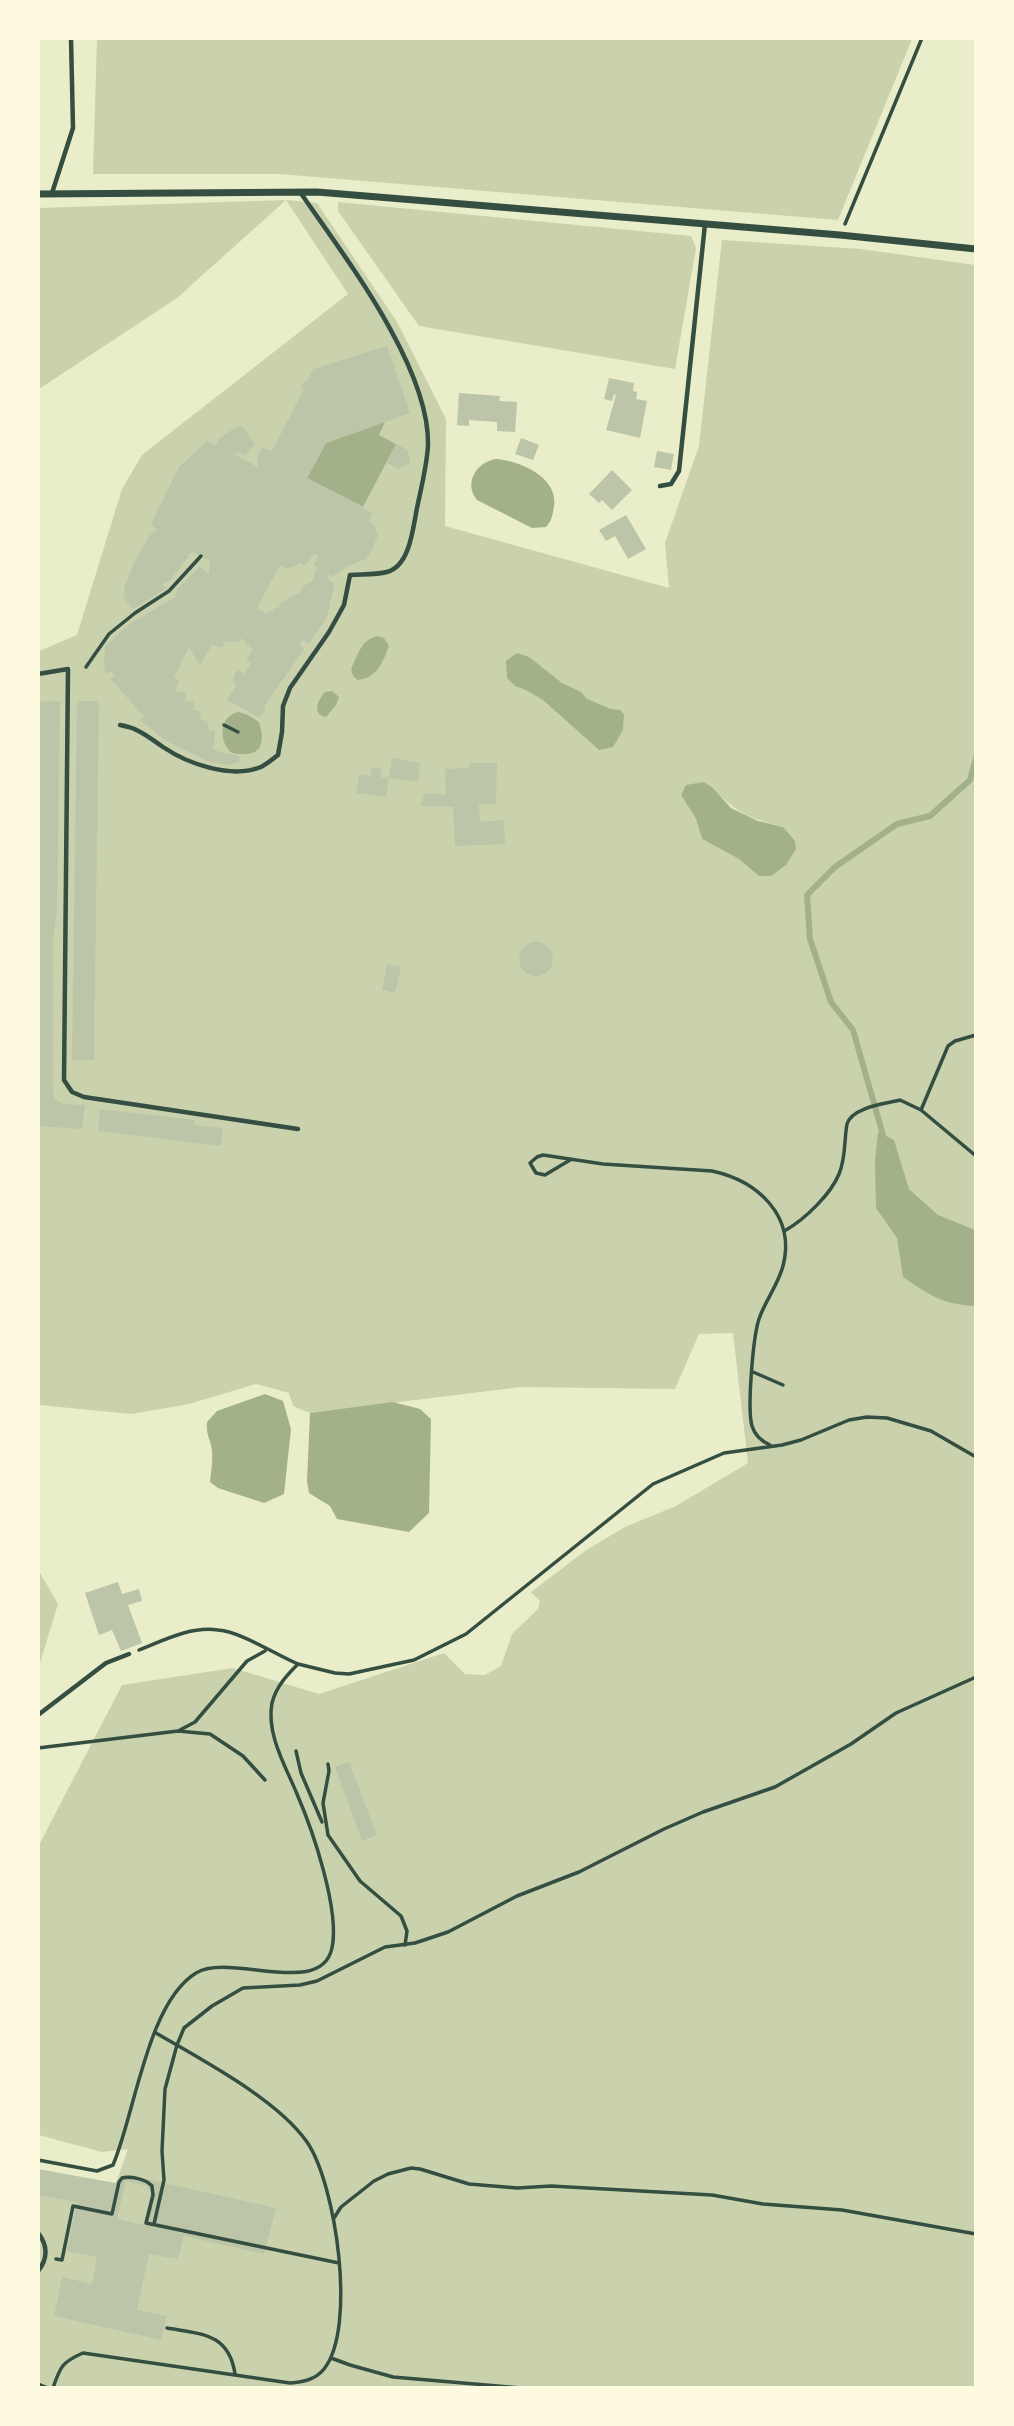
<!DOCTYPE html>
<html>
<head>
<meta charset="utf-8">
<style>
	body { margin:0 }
	#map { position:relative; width:1014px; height:2426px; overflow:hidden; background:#e9edc9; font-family:"Exo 2",sans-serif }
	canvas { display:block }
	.frame { position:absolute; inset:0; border:40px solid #fefae0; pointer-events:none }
</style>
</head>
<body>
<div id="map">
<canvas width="1014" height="2426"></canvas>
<div class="frame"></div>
</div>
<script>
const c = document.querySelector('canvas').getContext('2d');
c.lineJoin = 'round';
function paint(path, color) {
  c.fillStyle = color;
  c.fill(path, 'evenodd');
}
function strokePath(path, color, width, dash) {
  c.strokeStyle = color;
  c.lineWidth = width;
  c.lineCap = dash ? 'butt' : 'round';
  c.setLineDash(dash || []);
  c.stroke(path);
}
const green = new Path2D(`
	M97,39V38L912,39L838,220L279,174H93Z
	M286,200L317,203L397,322L446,419L445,526L669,588L665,543L699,446L722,240L861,249L975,265V2387H39V2176L114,2189L128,2149L102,2152L39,2135L38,1847L122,1685L233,1668L319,1694L444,1653L465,1674L485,1675L501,1666L512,1634L538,1609L540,1601L531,1592L585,1551L625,1527L676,1506L748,1463L733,1333L699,1334L675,1389L521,1387L310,1413L293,1406L289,1393L256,1384L189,1404L131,1414L39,1405V651L77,635L122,489L142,455L348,294L286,200L177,298L39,389V208ZM714,789C736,813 751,819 783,827L760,876L739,859L702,839L696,819L681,795Z
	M338,202L691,236L696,248L675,369L419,326L338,211Z
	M39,1571L58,1604L39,1666Z`);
const water = new Path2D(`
	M385,422L379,435L396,444L363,507L307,478L326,443Z
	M497,459C524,462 563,480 553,512C552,519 550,522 546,527L532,528L477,500C463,483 477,461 497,459Z
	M377,636L384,638L389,646C383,662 377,678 358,680L353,676L351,669C358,655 361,640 377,636Z
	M517,653L529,657L562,683L581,692L587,699L611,709L620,710L624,714L623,730L613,747L599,750L543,700L526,690L515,686L507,678L506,661Z
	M332,691L339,697L336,705L326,717C311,714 318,700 325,692Z
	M239,712L248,715L259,722C267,748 258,758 232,753C218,742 219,715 239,712Z
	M704,782L714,789L731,808L758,821L783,827L795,841L796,849L786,865L771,876H759L739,859L702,839L696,819L681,795L686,785Z
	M878,1132L894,1140L909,1189L938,1215L975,1230L976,1305L974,1306C942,1304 929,1295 903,1277L897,1238L876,1208L875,1161Z
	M265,1394L283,1401L291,1429L284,1494L264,1503L218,1488L210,1482C211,1472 213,1461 212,1451C211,1439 206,1437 207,1422L217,1411Z
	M393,1402L420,1409L431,1419L429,1513L409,1532L337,1519L330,1506L309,1493L307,1481L310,1413Z`);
const stream = new Path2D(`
	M885,1142L853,1030L831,1002L810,939L807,895L835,867L897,824L930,816L970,780L976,758`);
const building = new Path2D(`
	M387,346L410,413L326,443L307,478L372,513L369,521L374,525L378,535L371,552L365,559L348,566L332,577L329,573L328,579L333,582L334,586L327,617L309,644L303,640L299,645L304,649L264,707L266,708L260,718L227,700L237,685L233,682L234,675L238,670L244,674L251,663L246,659L253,650L241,638L239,642H224L223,648L212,645L200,665L189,648L174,677L179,680L175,692H186L185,701L194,702V710L201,711L200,720L207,721L209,731H215L213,750L239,756V762L228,765L210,762L166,741L140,720L144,717L110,678L115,676L112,672L105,673L104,661L105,647L121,631L134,621L175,597L177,589L200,566L209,574L210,561L193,552L187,555L189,556L168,583L166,581L162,585L166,588L158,594L133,609L122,596H125L124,587L135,561L150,535L157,530L151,524L179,467L207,441L216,446L219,439L236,427H243L255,445L247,453L243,455L239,452L235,455L258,467L257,457L262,448L272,451L304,389L301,388L304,381L307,382L313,369ZM314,554L318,556L313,566L317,567L312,582L305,585L299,593L282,602L278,608H275V611H269L267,614L257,608L280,565L286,568L294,567L299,563L305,566Z
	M609,378L634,383L633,391L637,392L636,399L647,401L640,438L606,430L616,395L614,394L612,401L604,399Z
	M459,393L500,396L499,401L517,402L515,432L497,431V422L469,420V426L457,425Z
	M521,438L539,445L533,460L515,454Z
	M396,444L408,450L410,463L398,469L387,463Z
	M657,451L674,454L671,470L654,467Z
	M612,470L632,490L612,510L602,500L599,503L589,494Z
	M626,515L646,549L628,559L615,536L606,541L599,530Z
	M60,701L57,910L53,939V1088L54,1098L63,1104L85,1105L82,1129L38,1126V702Z
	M77,701H99L94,1060H72Z
	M392,758L420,763L418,782L389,778Z
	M469,763H497L496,804H475L479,805L480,822L504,820L505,844L455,846L453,807L421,806L424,793L446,795L445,769L469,768Z
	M371,767L382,769L381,777L389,778L386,797L356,793L359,774L371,776Z
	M519 959a17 17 0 1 1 34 0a17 17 0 1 1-34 0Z
	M387,964L401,967L395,993L382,990Z
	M100,1109L195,1120L194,1125L223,1128L221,1146L98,1131Z
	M118,1582L122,1594L139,1589L142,1601L128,1605L142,1643L121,1651L112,1630L99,1635L85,1593Z
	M349,1762L377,1835L362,1841L335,1767Z
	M38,2169L115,2183L124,2174L276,2208L264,2254L184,2236L178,2259L149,2254L137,2310L167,2316L161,2340L54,2316L62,2277L92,2284L97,2257L67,2251L77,2202L38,2195ZM126,2181L147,2186L151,2192L144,2225L117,2219Z`);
const path = new Path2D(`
	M845,224L922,38
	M86,667L109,634L135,613L169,591L201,556
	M224,725L238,732
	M921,1110L948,1046L955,1041L976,1035
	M570,1160L545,1175L536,1173L530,1163L537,1157L543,1155L603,1164L712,1171C758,1181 796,1216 783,1266C778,1285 765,1301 759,1319C753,1337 747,1409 752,1426C755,1436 761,1441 770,1445
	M786,1230C805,1219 831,1194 839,1174C846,1158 844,1140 847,1124C852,1107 885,1104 900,1100L921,1110L976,1156
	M753,1372L783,1385
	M139,1650C164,1640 191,1626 218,1630C242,1632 274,1654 298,1664
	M180,1730L195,1722L247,1661L265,1651
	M38,1748L178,1731L210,1734L243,1756L265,1780
	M296,1751L301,1773L322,1822
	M328,1764L329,1771L323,1803L328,1835L360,1881L401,1916L407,1931L405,1945
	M38,2160L97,2171L113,2165C135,2114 147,2003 196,1973C229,1952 321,1999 332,1948C340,1910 313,1831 297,1794C286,1767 266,1734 272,1703C276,1687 286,1676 298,1664L335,1673L349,1674L414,1660L466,1634L653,1484L724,1453L782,1445L801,1440L849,1420L867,1417L887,1418L931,1431L976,1457
	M334,2218L341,2207L374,2181L388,2174L411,2168L420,2169L469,2184L517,2188L551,2186L712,2195L763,2204L842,2210L976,2234
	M154,2224L164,2180L162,2151L165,2089L177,2045L184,2028L212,2006L243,1988L300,1985L317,1981L385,1947L415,1943L448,1932L517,1896L579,1872L664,1829L703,1812L775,1787L851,1744L896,1713L976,1677
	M56,2259L62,2260L73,2206L112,2214L119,2182L122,2178C131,2176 146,2179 152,2186L153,2195L146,2223L339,2263
	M167,2328C201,2334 229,2333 235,2374
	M331,2358L350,2365L393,2377L521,2388
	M38,2384L48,2388
	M53,2388C60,2367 62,2362 83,2353L290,2383C303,2382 315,2380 324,2369C357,2328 336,2184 307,2142C277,2099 202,2060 156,2033`);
const service = new Path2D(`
	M52,193L73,128L71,38
	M660,486L671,484L679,471L705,224
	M38,674L68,669L64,1080L72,1092L84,1097L298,1129
	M120,725C139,728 148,737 163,747C188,764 231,779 261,767C267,764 273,759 278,755L282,732L283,706L290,688L329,632L344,605L350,575C361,574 375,575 387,572C410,566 413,528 417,508C421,488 427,466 428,445C430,367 344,256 300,192
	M38,1715L106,1663L129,1654
	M38,2233C48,2245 48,2259 38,2271`);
const minor = new Path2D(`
	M38,194L317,192L840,235L976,249`);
paint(green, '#cad2ad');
paint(water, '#a3b18a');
strokePath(stream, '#a3b18a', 6);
paint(building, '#bcc5a7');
strokePath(path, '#344e41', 3.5);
strokePath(service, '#344e41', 4.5);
strokePath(minor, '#344e41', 7);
</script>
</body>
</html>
